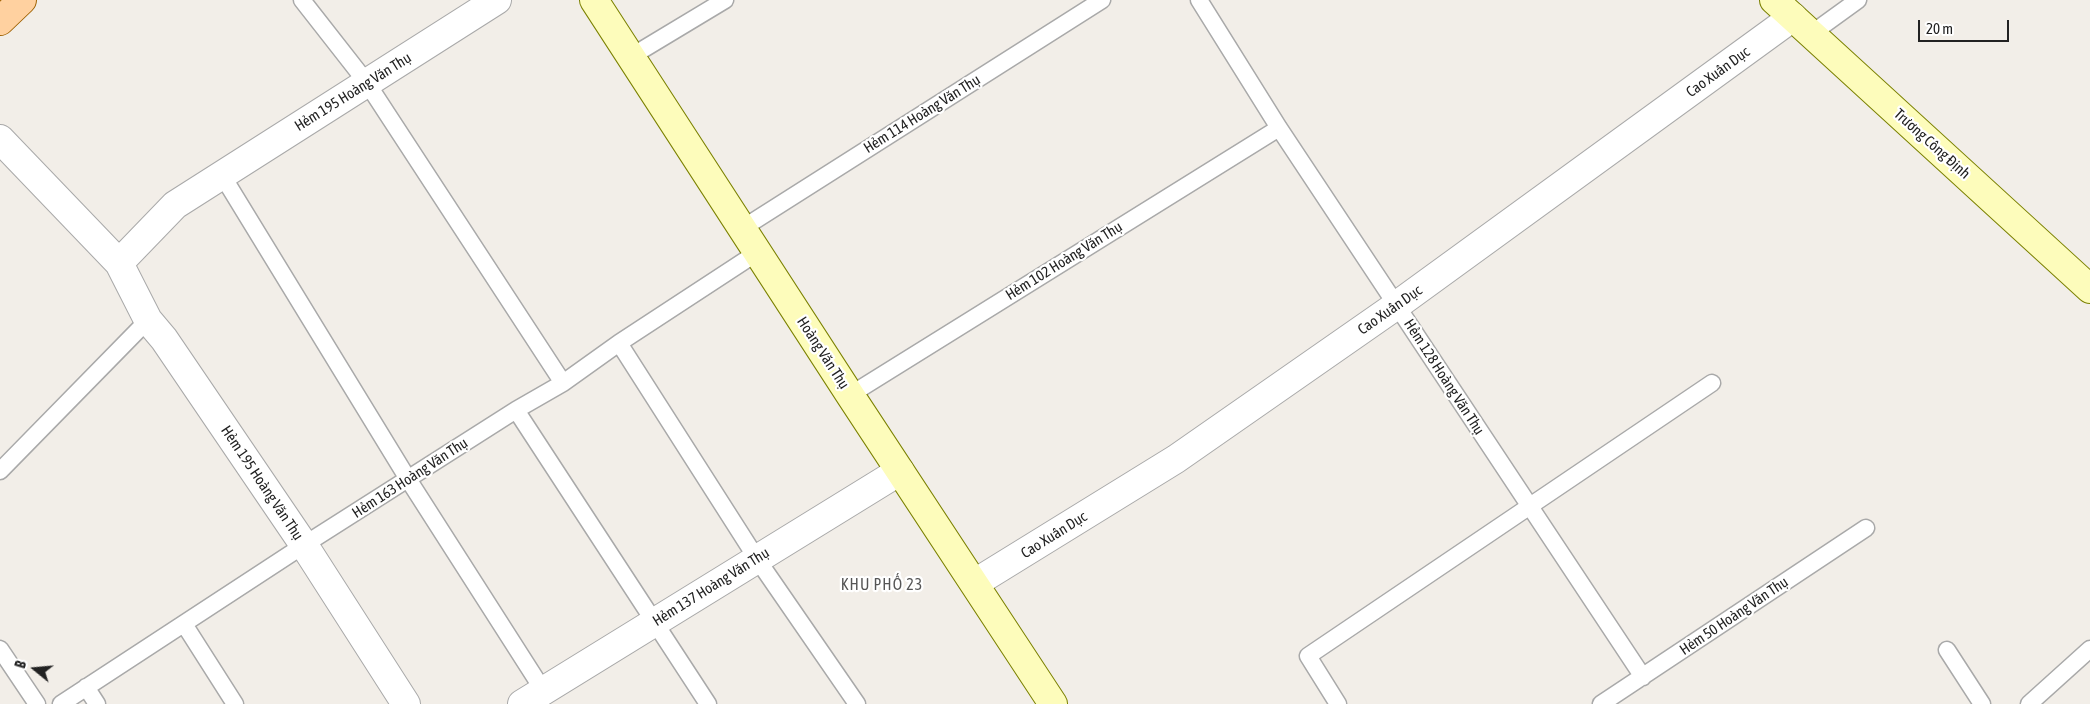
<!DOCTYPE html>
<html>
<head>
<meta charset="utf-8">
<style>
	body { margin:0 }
	#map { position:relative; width:2090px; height:704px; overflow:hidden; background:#f2eee8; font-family:"Asap Condensed",sans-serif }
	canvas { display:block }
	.north { position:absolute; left:10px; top:644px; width:50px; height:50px; -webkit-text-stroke:4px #fff; paint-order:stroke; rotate:287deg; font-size:14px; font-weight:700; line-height:20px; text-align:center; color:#222 }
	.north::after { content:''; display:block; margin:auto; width:18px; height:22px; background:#222; clip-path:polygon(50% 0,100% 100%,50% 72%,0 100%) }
	.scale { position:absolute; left:1918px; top:20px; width:91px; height:22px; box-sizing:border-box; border:2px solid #222; border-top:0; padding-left:6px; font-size:15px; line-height:18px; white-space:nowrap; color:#222; -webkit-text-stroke:4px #fff; paint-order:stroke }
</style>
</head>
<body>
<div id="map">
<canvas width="2090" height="704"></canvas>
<div class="north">B</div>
<div class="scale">20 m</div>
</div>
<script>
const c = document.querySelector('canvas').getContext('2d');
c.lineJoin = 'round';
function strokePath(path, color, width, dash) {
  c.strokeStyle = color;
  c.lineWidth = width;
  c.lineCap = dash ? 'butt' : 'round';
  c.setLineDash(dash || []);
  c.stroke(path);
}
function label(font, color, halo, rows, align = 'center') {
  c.font = font + ' "Asap Condensed",sans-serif';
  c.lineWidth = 4.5;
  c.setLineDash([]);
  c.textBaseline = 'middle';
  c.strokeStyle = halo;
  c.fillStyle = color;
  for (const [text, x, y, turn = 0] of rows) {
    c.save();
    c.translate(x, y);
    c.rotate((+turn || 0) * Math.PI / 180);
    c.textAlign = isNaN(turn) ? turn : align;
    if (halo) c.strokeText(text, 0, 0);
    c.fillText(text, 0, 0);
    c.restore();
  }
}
const lane = new Path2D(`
	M302,0L367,83L563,383
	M1199,0L1279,128L1643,677
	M1811,34L1858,0
	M632,56L725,0
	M222,175L408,479L543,690
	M743,228L1102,0
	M619,343L757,559L857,704
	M850,395L1279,128
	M516,410L708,704
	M0,471L148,320
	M184,624L235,704
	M0,649L37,704
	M1947,650L1982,704
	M86,687L97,704
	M61,704L304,545L516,410L563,383L619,343L758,252
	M1338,704L1308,656L1712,383
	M1601,704L1866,528
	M2029,704L2090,649`);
const street = new Path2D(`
	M0,139L119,263L148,320L164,339L304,545L406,704
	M119,263L175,205L497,0
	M975,583L1176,459L1397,305L1793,17
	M522,704L900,471`);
const secondary = new Path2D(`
	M594,0L850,395L1053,704
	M1774,0L2090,289`);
const primary = new Path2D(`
	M0,21L22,0`);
const streetNames = [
	["Cao Xuân Dục",1718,72,-36],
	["Hẻm 195 Hoàng Văn Thụ",353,92,-32],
	["Hẻm 114 Hoàng Văn Thụ",922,114,-32],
	["Trương Công Định",1932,144,42],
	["Hẻm 102 Hoàng Văn Thụ",1064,261,-32],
	["Cao Xuân Dục",1390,310,-35],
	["Hoàng Văn Thụ",823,353,57],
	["Hẻm 128 Hoàng Văn Thụ",1444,377,57],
	["Hẻm 163 Hoàng Văn Thụ",410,478,-33],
	["Hẻm 195 Hoàng Văn Thụ",262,483,56],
	["Cao Xuân Dục",1054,535,-32],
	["Hẻm 137 Hoàng Văn Thụ",711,587,-32],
	["Hẻm 50 Hoàng Văn Thụ",1734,616,-34]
];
const neighbourhoodNames = [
	["KHU PHỐ 23",882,585]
];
strokePath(lane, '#a9a9a9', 19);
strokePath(street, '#a9a9a9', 30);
strokePath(secondary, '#7b8100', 30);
strokePath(primary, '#9f6100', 30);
strokePath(lane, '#fff', 16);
strokePath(street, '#fff', 28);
strokePath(secondary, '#fdfcbb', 28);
strokePath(primary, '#ffd1a0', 28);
label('15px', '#222', '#fff', streetNames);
c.letterSpacing = '1px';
label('16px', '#555', '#fff', neighbourhoodNames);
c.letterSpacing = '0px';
</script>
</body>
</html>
